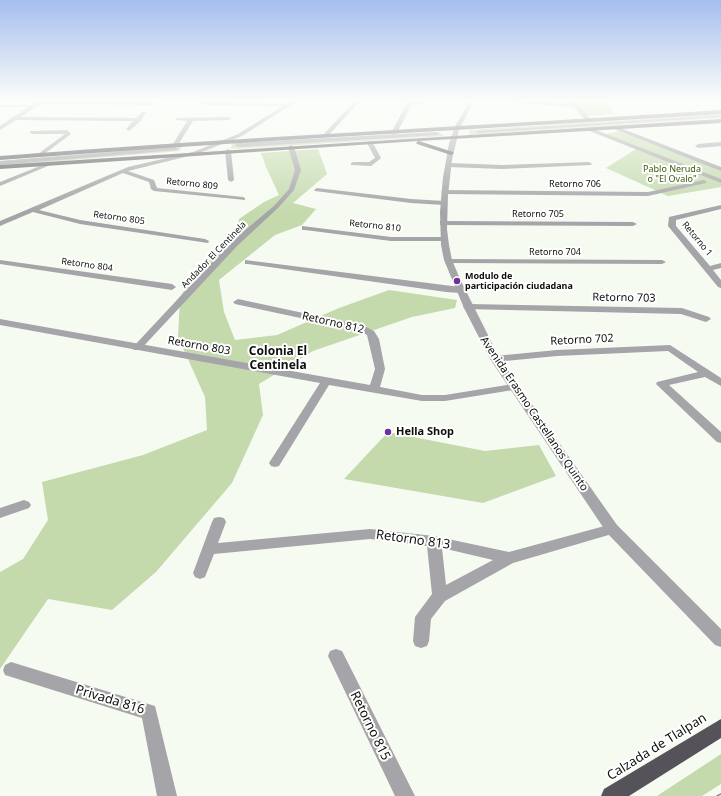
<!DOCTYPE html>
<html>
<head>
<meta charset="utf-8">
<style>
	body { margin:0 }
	canvas { display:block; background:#f6fbf2 }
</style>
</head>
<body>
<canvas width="721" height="796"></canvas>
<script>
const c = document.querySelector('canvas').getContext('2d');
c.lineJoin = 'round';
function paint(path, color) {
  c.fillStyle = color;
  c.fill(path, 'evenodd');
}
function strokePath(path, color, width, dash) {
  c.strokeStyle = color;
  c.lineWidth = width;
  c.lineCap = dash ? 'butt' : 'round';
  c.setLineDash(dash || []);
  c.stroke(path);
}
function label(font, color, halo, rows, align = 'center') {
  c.font = font + ' "Noto Sans",sans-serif';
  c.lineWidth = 4;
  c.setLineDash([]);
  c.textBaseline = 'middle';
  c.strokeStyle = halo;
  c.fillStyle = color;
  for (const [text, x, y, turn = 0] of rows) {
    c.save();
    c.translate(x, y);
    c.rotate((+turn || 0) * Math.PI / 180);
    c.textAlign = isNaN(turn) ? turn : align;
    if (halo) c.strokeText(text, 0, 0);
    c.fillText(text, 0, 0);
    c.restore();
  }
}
const green = new Path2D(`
	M574,101H605L616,114L585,116Z
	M721,114V118L470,135L469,130Z
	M620,131L721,170V187L668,196L606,168L639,147L605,134Z
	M439,132L444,136L231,149L232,143Z
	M184,145L179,151L0,166V161Z
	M318,149L327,174L293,203L316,209L302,225L275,235L219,280L224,312L235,340L277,335L339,308L389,290L457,300L455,308L412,317L313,351L259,384L263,415L232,483L156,572L112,610L48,599L0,669V572L23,559L48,520L42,482L143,455L207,430L205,397L178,337L180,297L204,261L236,238L239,219L264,202L279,195L266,167L261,153Z
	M388,432L485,451L539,445L556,476L483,503L344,479Z
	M721,754V784L702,796H657Z`);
const pedestrian = new Path2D(`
	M721,115V117L478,133L476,132L478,131Z
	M436,132L439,134L438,135L238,147L235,145L238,143Z
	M291,145L294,147L301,170L294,190L278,208L237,246L140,350H134L132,348L134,346L231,242L274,206L289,189L295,170L288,147Z
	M175,147L178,149L177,150L0,165V161Z`);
const minor = new Path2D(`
	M38,101L153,103L155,104L153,105L39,104L38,107H35L21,117L136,118L142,112H146L141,121L129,131L126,129L133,121L16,120L0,130V126L28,107H0V105H32Z
	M292,101H297L242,136L197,154L128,171L154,180L157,188L243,197L245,198V200L154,191L151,189L149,182L123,173L39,210L80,220L205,239L209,241L208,243L80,224L33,212L0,226V221L128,167L193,152L238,134L283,106L204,105L202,103L288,104Z
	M355,101H360L327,137H323V135Z
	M394,101H418L426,103L424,104H412L397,133L394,135L391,133L407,103Z
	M491,101L571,104L569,101H574L591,120L586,121L574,107Z
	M228,117L231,119L230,120L193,121L178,145L173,144L187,121L176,120V118Z
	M614,127H618L721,167V171L614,129Z
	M587,128H591L721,179V183L587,130Z
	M30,131L67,130L71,134L40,157L37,155L38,154L65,134H32L30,133Z
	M370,141L373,143L381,158L380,159L371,166L351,165V163L353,162H369L375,158L367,143Z
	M721,142V146L698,148L695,146L698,144Z
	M228,149L231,151L234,180L231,182L228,180L225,151Z
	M50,162L55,163L0,186V182Z
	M589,162L592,164L591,165L502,169L449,167L446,165L449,163L502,165Z
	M704,180L707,182L706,183L648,196L444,194L441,192L444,190L648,192Z
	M317,188L411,199L444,201L447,203L444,205L411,203L315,191L314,190Z
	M721,205V209L676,220V226L710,266L721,263V268L713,270L721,280V288L718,287L668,226L669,217Z
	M440,221L633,222L637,224L633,226L443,225H440Z
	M302,226L391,237H443L447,239L443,241H391L305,230H302Z
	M445,259L662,260L666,262L662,264L448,263H445Z
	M0,260L172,284L176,287L172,290L0,264Z
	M245,260L460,287L464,290L460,293L446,292L248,264H245Z
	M238,299L364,326L374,331L379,339L385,369L380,387L422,395H445L513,384L518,387L513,390L445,401H422L329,385L279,466L275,467L271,466L269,463L320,383L0,325V319L370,385L375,369L367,335L361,331L235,304L233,302Z
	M468,304L682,308L709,317L711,319L706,322L681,314L465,309L463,307L465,305Z
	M670,345L721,378V386L705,377L669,385L721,432V443L717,442L656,384L657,382L698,372L668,351L557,356L495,362L490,359L495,356L557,350Z
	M24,500L29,502L31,505L29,508L0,518V508Z
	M219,517L224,518L226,522L218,543L370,529L434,536L509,552L612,524L617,525L619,529L617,533L612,534L513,563L445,601L431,619L429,641L427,646L421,648L415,646L413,641L415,617L432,594L427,546L370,539L214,554L205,577L200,579L195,577L193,573L212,522L214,518ZM442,548L493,560L446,585Z
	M336,649L342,651L415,796H395L328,656L330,651Z
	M11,662L155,706L177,796H157L142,718L5,675L3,670L5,665Z`);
const tertiary = new Path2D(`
	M470,101H474L459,130L452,160L448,195L447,229L449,245L452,260L460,279L500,359L617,525L721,629V647L715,645L607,533L490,359L464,308L444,260L441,245L440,212L443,177L449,144L455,126Z`);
const primary = new Path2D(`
	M721,110V114C481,129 240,141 0,160V156C240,137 481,126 721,110Z
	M721,119V123L419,141L453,152L454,153L451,155L417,144L416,143L418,141L0,169V165Z`);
const trunk = new Path2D(`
	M721,719V738L629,796H601L604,789Z`);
const tram = new Path2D(`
	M717,796L721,794`);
const markers = [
	[457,281,4,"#702ea2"],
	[388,432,4,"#702ea2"]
];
const farParknames = [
	["Pablo Neruda",672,169],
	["o \"El Ovalo\"",672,179]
];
const farStreetnames = [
	["Retorno 809",192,184,6],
	["Retorno 706",575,184],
	["Retorno 705",538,214],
	["Retorno 805",119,218,8],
	["Retorno 810",375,226,6],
	["Retorno 1",697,239,50],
	["Retorno 704",555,252],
	["Andador El Centinela",214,255,-46],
	["Retorno 804",87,265,8]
];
const farPoinames = [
	["Modulo de",465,276],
	["participación ciudadana",465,286]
];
const streetNames = [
	["Retorno 703",624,298,1],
	["Retorno 812",333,323,13],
	["Retorno 702",582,340,-3],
	["Retorno 803",199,346,10],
	["Avenida Erasmo Castellanos Quinto",534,414,56]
];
const poiNames = [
	["Hella Shop",396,432]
];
const neighbourhoodNames = [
	["Colonia El",278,352],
	["Centinela",278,366]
];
const nearStreetnames = [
	["Retorno 813",413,540,8],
	["Privada 816",110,700,17],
	["Retorno 815",370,726,64],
	["Calzada de Tlalpan",657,747,-32]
];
paint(green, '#c4daad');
paint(pedestrian, '#a5a4a8');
paint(minor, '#a5a4a8');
paint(tertiary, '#a5a4a8');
paint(primary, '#615e65');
paint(trunk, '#56525a');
strokePath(tram, '#888b85', 1.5);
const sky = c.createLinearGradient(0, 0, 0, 213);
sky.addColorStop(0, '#a5beee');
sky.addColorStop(0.47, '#fbfdf9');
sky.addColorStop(1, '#fbfdf900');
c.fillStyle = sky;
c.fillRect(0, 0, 721, 213);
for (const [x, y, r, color] of markers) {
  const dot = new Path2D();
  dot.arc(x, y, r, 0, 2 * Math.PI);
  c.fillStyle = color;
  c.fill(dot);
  strokePath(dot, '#fff', 1.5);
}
label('9px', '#3c5a0d', '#fff', farParknames);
label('9px', '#0f100d', '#fff', farStreetnames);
label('bold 9px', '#0f100d', '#fff', farPoinames, 'left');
label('11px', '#0f100d', '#fff', streetNames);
label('bold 11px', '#0f100d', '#fff', poiNames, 'left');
label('bold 12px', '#0f100d', '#fff', neighbourhoodNames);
label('13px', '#0f100d', '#fff', nearStreetnames);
</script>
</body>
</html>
